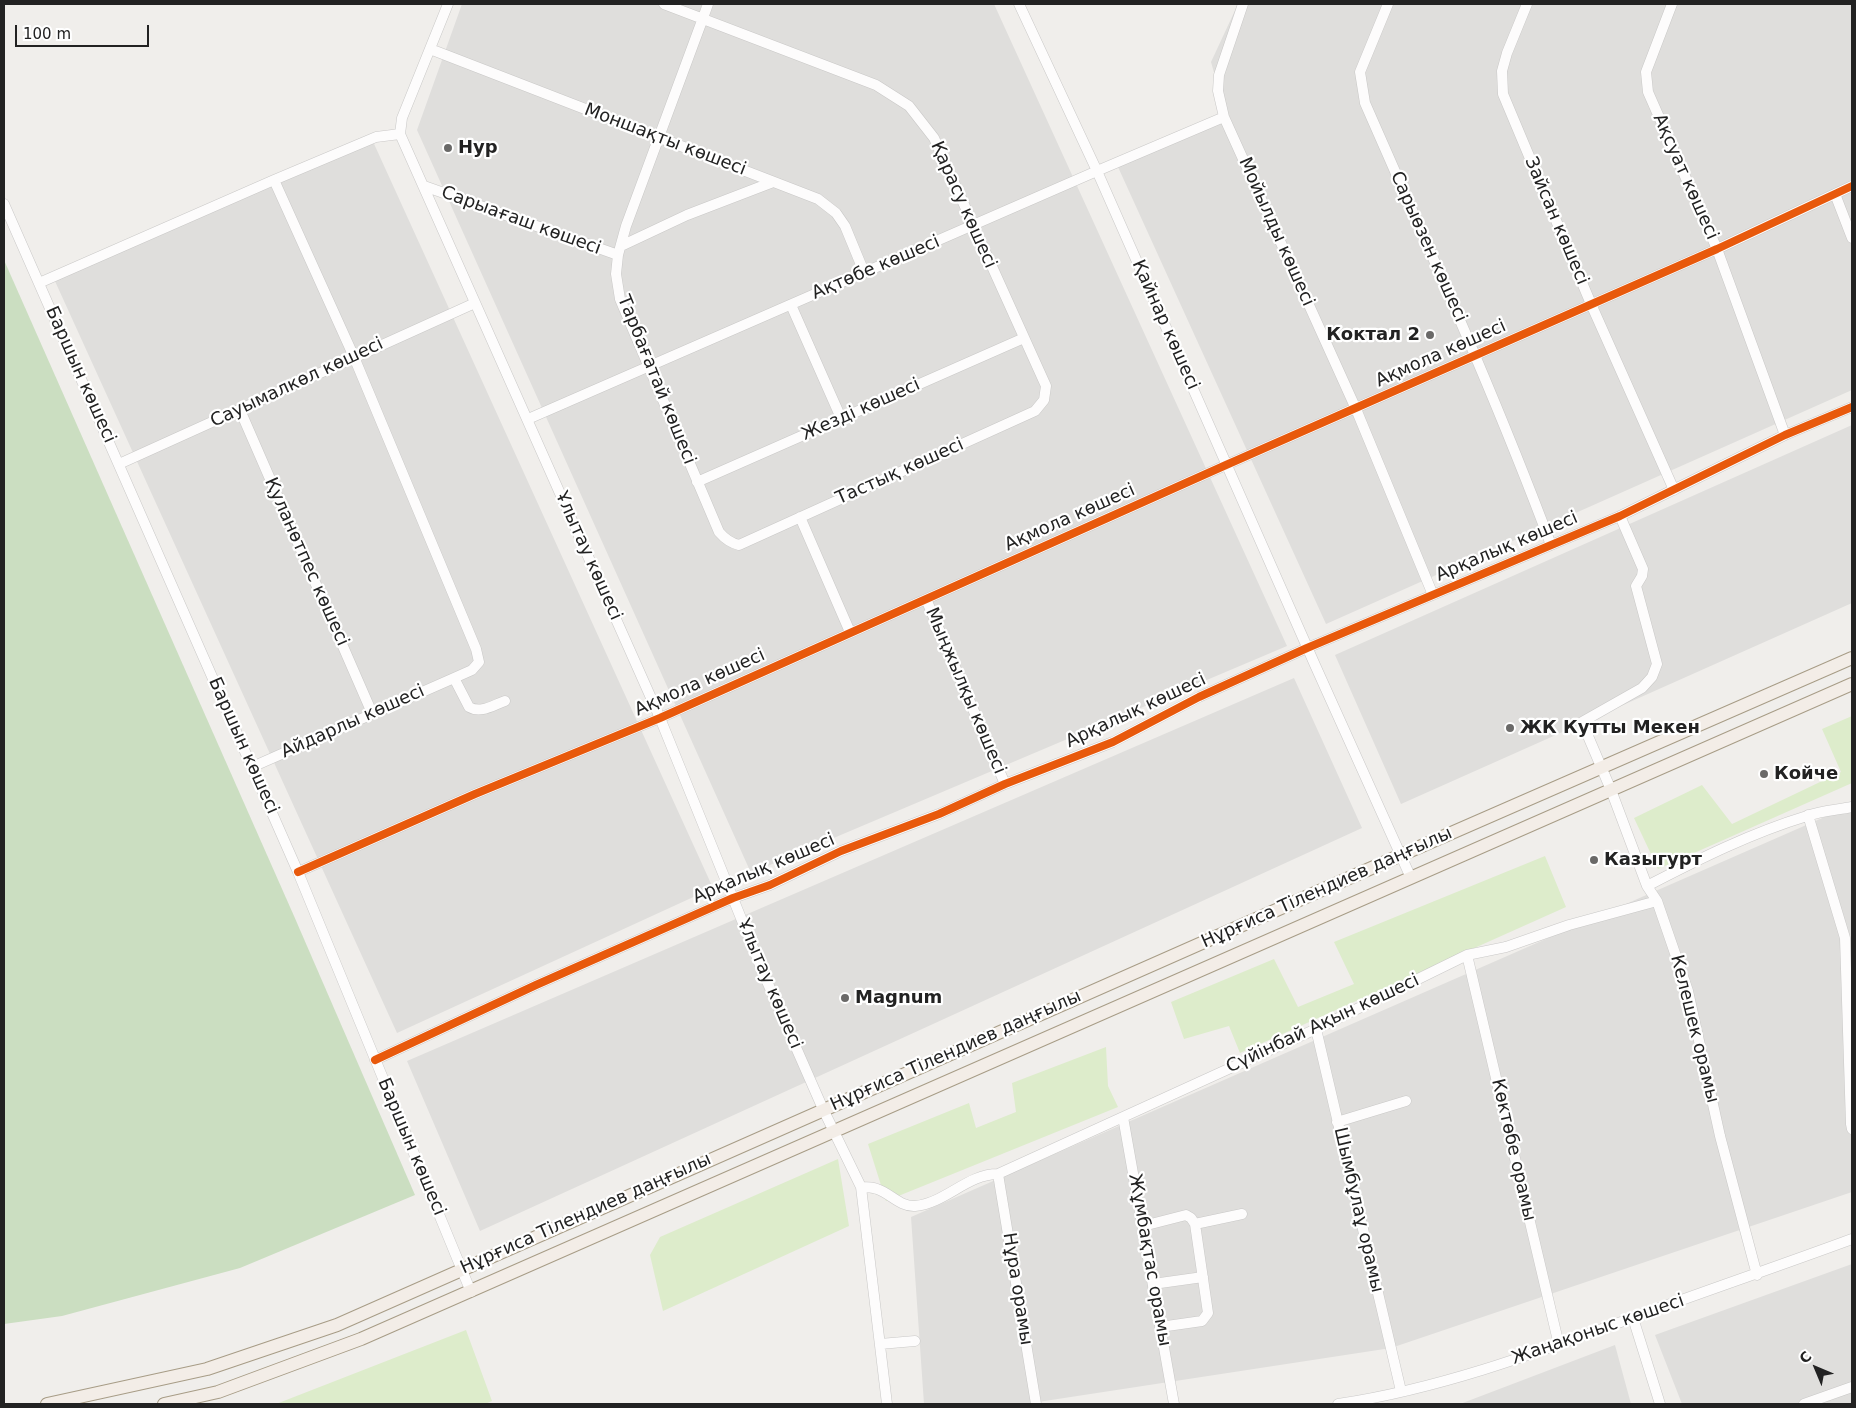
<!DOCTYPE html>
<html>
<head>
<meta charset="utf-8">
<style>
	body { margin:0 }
	#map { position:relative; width:1856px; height:1408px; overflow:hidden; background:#f0eeeb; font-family:"DejaVu Sans",sans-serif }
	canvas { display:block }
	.frame { position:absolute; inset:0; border:5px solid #222; pointer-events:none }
	.north { position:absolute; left:1791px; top:1343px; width:50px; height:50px; -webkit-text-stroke:4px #fff; paint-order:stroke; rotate:315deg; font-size:14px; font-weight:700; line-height:20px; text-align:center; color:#222 }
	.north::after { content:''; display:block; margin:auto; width:18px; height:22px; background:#222; clip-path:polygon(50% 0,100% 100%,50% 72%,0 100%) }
	.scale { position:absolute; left:15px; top:25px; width:134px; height:22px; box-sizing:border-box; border:2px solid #222; border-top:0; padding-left:6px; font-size:15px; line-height:18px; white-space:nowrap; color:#222; -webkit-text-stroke:4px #fff; paint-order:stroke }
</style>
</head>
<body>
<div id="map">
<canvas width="1856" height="1408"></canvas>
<div class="frame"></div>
<div class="north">С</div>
<div class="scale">100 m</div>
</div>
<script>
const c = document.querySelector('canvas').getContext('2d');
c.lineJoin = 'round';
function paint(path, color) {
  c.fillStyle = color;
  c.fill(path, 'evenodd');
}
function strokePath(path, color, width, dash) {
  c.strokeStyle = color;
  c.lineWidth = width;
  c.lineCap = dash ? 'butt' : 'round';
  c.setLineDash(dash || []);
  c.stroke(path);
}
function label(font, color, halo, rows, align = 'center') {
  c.font = font + ' "DejaVu Sans",sans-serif';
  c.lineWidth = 4.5;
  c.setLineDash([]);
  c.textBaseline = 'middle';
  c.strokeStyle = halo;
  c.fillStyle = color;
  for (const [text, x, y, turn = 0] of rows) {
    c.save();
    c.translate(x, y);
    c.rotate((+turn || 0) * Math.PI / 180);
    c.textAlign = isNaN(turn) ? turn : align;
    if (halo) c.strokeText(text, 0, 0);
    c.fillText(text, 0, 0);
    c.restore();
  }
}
const residential = new Path2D(`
	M462,4H994L1287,646L751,873L417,130Z
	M1238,4H1852V390L1326,624L1118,167L1225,111L1211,62Z
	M370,135L713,888L397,1033L54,279Z
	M1852,425V603L1401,804L1335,655Z
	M1294,678L1362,828L480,1231L407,1061Z
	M1852,805V1192L1391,1348L1025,1404H924L911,1217Z
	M1852,1264V1404H1682L1655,1335Z
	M1615,1345L1631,1404H1460Z`);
const grass = new Path2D(`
	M1852,716V783L1658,869L1634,818L1702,785L1732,824L1841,772L1822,729Z
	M1545,856L1566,907L1240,1053L1229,1026L1184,1039L1171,1002L1274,959L1298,1007L1354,984L1334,942Z
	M1106,1047L1108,1086L1118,1107L886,1201L868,1144L969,1103L976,1128L1016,1112L1012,1083Z
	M838,1159L849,1226L663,1311L650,1255L660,1237Z
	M466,1330L492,1401L485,1404H276Z`);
const forest = new Path2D(`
	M4,260L294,916L415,1195L240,1268L62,1316L4,1324Z`);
const minor = new Path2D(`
	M448,4L402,118L400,134L660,718L762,970L823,1109L861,1187L887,1404
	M664,4L876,85L909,106L934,138L1046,386L1044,400L1035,411L739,545C730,543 725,539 719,532L620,299L616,274L618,255L626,226L703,18L708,4
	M1019,4L1097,171L1315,665L1411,878
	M1243,4L1219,75L1218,91L1224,117L1356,409L1433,595
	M1388,4L1360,72L1365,103C1429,249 1495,395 1551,545
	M1527,4L1507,53L1502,71L1503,94L1591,304L1674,490
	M1672,4L1646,72L1648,92L1717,249L1785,435
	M430,49L818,199L836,213L845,226L864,272
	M424,186L618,255
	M1835,194L1852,238
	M4,204L298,872L471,1292
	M621,246L687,215L773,182
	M39,283L274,180L376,137L400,134
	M791,305L841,418
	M240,410L372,713
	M528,419L1097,171L1224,117
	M119,464L475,303
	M697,482L1024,338
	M1620,516L1643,569L1642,576L1636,586L1657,664L1652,677L1642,688L1582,722L1611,790L1647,886L1657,901L1688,991L1720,1136L1757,1275
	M800,517L850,632
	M926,599L1005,784
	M454,678L469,707C481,714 493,705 505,701
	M252,767L454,678L472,670L479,662L476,649L354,357L274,180
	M1808,815L1845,938L1851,1124L1852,1129
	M298,872L475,794L660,718L1226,465L1717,249L1852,186
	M1647,886C1699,859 1751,833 1807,816C1821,811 1837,810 1852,807
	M1467,955L1559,1345
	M1316,1029L1401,1391
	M375,1060L536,985L733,898L770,885L841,851L939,814L1005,784L1113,742L1199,697L1307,648L1620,516L1785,435L1852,407
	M1123,1117L1174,1404
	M1337,1122L1406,1101
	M998,1174L1036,1404
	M861,1187C867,1187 872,1187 877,1189C890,1193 900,1207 915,1206C946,1203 967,1174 998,1174L1316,1029L1467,955L1506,947L1569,925L1657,901
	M1195,1224L1242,1214
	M1143,1226L1186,1215L1191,1218L1195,1224L1208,1313L1202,1321L1160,1327
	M1153,1284L1203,1277
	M1633,1318L1660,1404
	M880,1344L915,1341
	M1338,1404C1439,1389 1536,1353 1632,1318C1705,1291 1779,1266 1852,1239
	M1804,1404L1852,1387`);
const major = new Path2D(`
	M47,1404L207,1369L337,1325L1401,855L1852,658
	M164,1404L218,1392L361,1339L1852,684`);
const cycleway = new Path2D(`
	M298,872L475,794L660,718L1226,465L1717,249L1852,186
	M375,1060L536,985L733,898L770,885L841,851L939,814L1005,784L1113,742L1199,697L1307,648L1620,516L1785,435L1852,407`);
const markers = [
	[448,148,5,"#6a6968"],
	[1430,335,5,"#6a6968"],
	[1510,728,5,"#6a6968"],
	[1764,774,5,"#6a6968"],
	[1594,860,5,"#6a6968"],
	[845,998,5,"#6a6968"]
];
const streetNames = [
	["Моншақты көшесі",665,140,21],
	["Ақсуат көшесі",1685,177,66],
	["Қарасу көшесі",963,205,66],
	["Сарыағаш көшесі",521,221,20],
	["Зайсан көшесі",1556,221,67],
	["Мойылды көшесі",1276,232,66],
	["Сарыөзен көшесі",1428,247,66],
	["Ақтөбе көшесі",876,268,-23],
	["Қайнар көшесі",1165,325,66],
	["Ақмола көшесі",1441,354,-24],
	["Баршын көшесі",80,375,66],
	["Тарбағатай көшесі",656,380,68],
	["Сауымалкөл көшесі",297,383,-25],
	["Жезді көшесі",861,410,-24],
	["Тастық көшесі",900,472,-24],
	["Ақмола көшесі",1070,518,-24],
	["Арқалық көшесі",1507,547,-23],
	["Ұлытау көшесі",588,556,66],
	["Қуланөтпес көшесі",306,562,66],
	["Ақмола көшесі",700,683,-24],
	["Мыңжылқы көшесі",965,691,67],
	["Арқалық көшесі",1136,711,-25],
	["Айдарлы көшесі",353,722,-24],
	["Баршын көшесі",243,746,66],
	["Арқалық көшесі",764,869,-23],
	["Нұрғиса Тілендиев даңғылы",1327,888,-24],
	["Ұлытау көшесі",769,984,67],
	["Сүйінбай Ақын көшесі",1323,1024,-25],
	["Келешек орамы",1694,1029,76],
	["Нұрғиса Тілендиев даңғылы",956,1051,-24],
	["Баршын көшесі",411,1147,67],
	["Көктөбе орамы",1513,1150,77],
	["Шымбұлаұ орамы",1358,1210,77],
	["Нұрғиса Тілендиев даңғылы",586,1214,-24],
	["Жұмбақтас орамы",1149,1260,80],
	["Нұра орамы",1017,1289,81],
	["Жаңақоныс көшесі",1598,1330,-19]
];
const poiNames = [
	["Нур",458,148],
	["Коктал 2",1420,335,"right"],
	["ЖК Кутты Мекен",1520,728],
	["Койче",1774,774],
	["Казыгурт",1604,860],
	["Magnum",855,998]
];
paint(residential, '#dfdedc');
paint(grass, '#ddeccb');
paint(forest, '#cbdec1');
strokePath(minor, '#c9c8c7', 11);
strokePath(major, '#a79c86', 14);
strokePath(minor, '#fdfcfc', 10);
strokePath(major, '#f3ede7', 12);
strokePath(cycleway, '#e8590c', 8);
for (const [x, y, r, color] of markers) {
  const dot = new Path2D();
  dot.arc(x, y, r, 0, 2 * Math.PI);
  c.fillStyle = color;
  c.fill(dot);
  strokePath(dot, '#fff', 2);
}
label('18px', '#222', '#fff', streetNames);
label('bold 18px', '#222', '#fff', poiNames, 'left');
</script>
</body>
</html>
